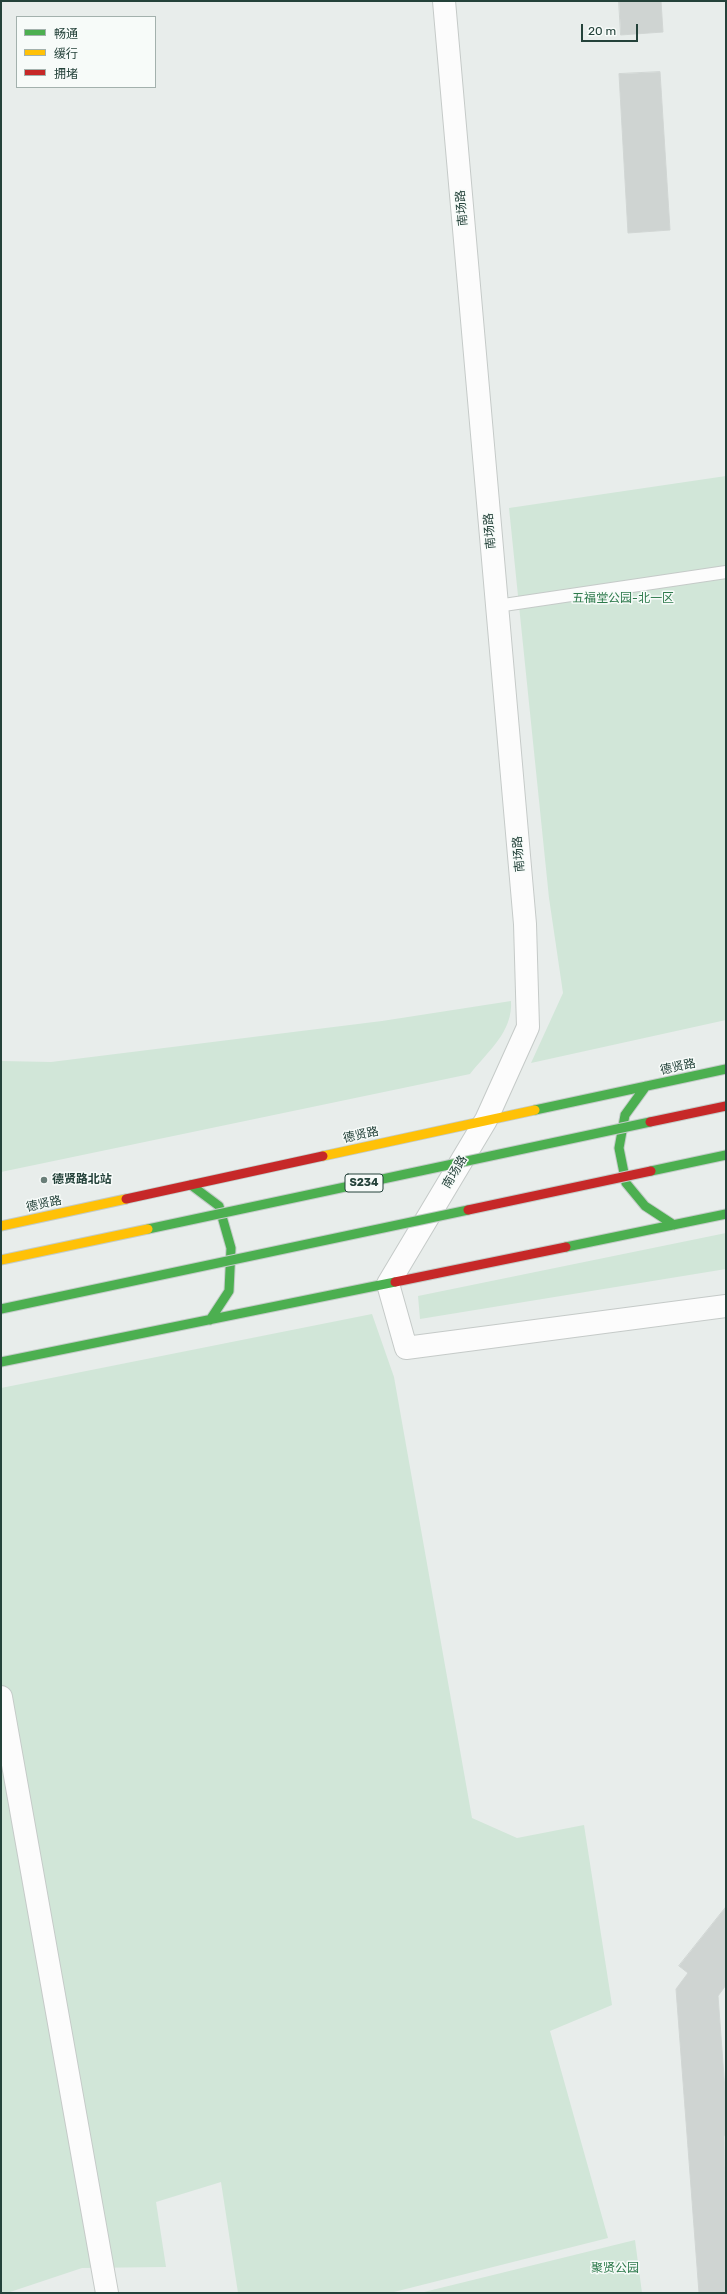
<!DOCTYPE html>
<html>
<head>
<meta charset="utf-8">
<style>
	body { margin:0 }
	#map { position:relative; width:727px; height:2294px; overflow:hidden; background:#e8edeb; font-family:Rubik,"Noto Sans SC",sans-serif }
	canvas { display:block }
	.frame { position:absolute; inset:0; border:2px solid #24423a; pointer-events:none }
	.legend { position:absolute; left:16px; top:16px; width:140px; height:72px; box-sizing:border-box; background:#f7fbf9; border:1px solid #a3b1ad; margin:0; padding:5px 7px; list-style:none; font-size:12px; color:#24423a }
	.legend li { display:flex; align-items:center; gap:8px; height:20px }
	.legend b { width:20px; border:1px solid #a3b1ad }
	.scale { position:absolute; left:581px; top:24px; width:57px; height:18px; box-sizing:border-box; border:2px solid #24423a; border-top:0; padding-left:5px; font-size:12px; line-height:14px; white-space:nowrap; color:#24423a; -webkit-text-stroke:3px #f7fbf9; paint-order:stroke }
</style>
</head>
<body>
<div id="map">
<canvas width="727" height="2294"></canvas>
<div class="frame"></div>
<ul class="legend">
<li><b style="height:5px;background:#4caf50"></b>畅通</li>
<li><b style="height:5px;background:#ffc107"></b>缓行</li>
<li><b style="height:5px;background:#c62828"></b>拥堵</li>
</ul>
<div class="scale">20 m</div>
</div>
<script>
const c = document.querySelector('canvas').getContext('2d');
c.lineJoin = 'round';
function paint(path, color) {
  c.fillStyle = color;
  c.fill(path, 'evenodd');
}
function strokePath(path, color, width, dash) {
  c.strokeStyle = color;
  c.lineWidth = width;
  c.lineCap = dash ? 'butt' : 'round';
  c.setLineDash(dash || []);
  c.stroke(path);
}
function label(font, color, halo, rows, align = 'center') {
  c.font = font + ' Rubik,"Noto Sans SC",sans-serif';
  c.lineWidth = 3;
  c.setLineDash([]);
  c.textBaseline = 'middle';
  c.strokeStyle = halo;
  c.fillStyle = color;
  for (const [text, x, y, turn = 0] of rows) {
    c.save();
    c.translate(x, y);
    c.rotate((+turn || 0) * Math.PI / 180);
    c.textAlign = isNaN(turn) ? turn : align;
    if (halo) c.strokeText(text, 0, 0);
    c.fillText(text, 0, 0);
    c.restore();
  }
}
const green = new Path2D(`
	M726,476V1020L531,1063L563,993L549,898L509,508Z
	M511,1001C513,1032 488,1051 470,1074L1,1172V1061L51,1062L382,1021Z
	M726,1233V1269L420,1319L418,1296Z
	M372,1314L394,1377L472,1818L517,1838L584,1825L612,2005L550,2031L608,2238L390,2293H238L221,2182L156,2202L166,2267L82,2268L7,2293H1V1388Z
	M635,2240L642,2293H420Z`);
const building = new Path2D(`
	M619,1H661L663,32L621,35Z
	M660,72L670,230L628,233L619,74Z
	M726,1907V1985L718,1996L726,2104V2135L724,2136L726,2293H699L676,1989L688,1973L679,1966Z`);
const lane = new Path2D(`
	M497,606L726,572`);
const street = new Path2D(`
	M444,1L525,924L528,1027L486,1120L388,1284L406,1348L726,1306
	M1,1697L107,2293`);
const fast = new Path2D(`
	M646,1086L625,1115L619,1148L626,1183L645,1206L674,1225
	M535,1110L726,1069
	M191,1185L219,1206L231,1248L229,1291L210,1320
	M566,1247L726,1214
	M1,1362L395,1282`);
const slow = new Path2D(`
	M323,1156L535,1110
	M1,1226L126,1199`);
const jam = new Path2D(`
	M126,1199L323,1156
	M395,1282L566,1247`);
const fastBridge = new Path2D(`
	M651,1171L726,1155
	M148,1229L650,1122
	M1,1309L468,1210`);
const slowBridge = new Path2D(`
	M1,1260L148,1229`);
const jamBridge = new Path2D(`
	M650,1122L726,1106
	M468,1210L651,1171`);
const markers = [
	[44,1180,4,"#697e78"]
];
const shields = [
	[364,1183,38]
];
const shieldNames = [
	["S234",364,1183]
];
const streetNames = [
	["南场路",462,208,-95],
	["南场路",490,531,-95],
	["南场路",519,854,-95],
	["德贤路",678,1067,-12],
	["德贤路",361,1135,-12],
	["南场路",455,1172,-59],
	["德贤路",44,1204,-12]
];
const parkNames = [
	["五福堂公园-北一区",623,599],
	["聚贤公园",615,2269]
];
const poiNames = [
	["德贤路北站",52,1180]
];
paint(green, '#d1e6d8');
paint(building, '#cfd4d2');
strokePath(building, '#d1d6d4', 1);
strokePath(lane, '#c5cac8', 14);
strokePath(street, '#c5cac8', 24);
strokePath(fast, '#c3cbc8', 11);
strokePath(slow, '#c3cbc8', 11);
strokePath(jam, '#c3cbc8', 11);
strokePath(lane, '#fcfcfc', 12);
strokePath(street, '#fcfcfc', 22);
strokePath(fast, '#4caf50', 9);
strokePath(slow, '#ffc107', 9);
strokePath(jam, '#c62828', 9);
strokePath(fastBridge, '#c3ccc9', 11, []);
strokePath(slowBridge, '#c3ccc9', 11, []);
strokePath(jamBridge, '#c3ccc9', 11, []);
strokePath(fastBridge, '#4caf50', 9);
strokePath(slowBridge, '#ffc107', 9);
strokePath(jamBridge, '#c62828', 9);
for (const [x, y, r, color] of markers) {
  const dot = new Path2D();
  dot.arc(x, y, r, 0, 2 * Math.PI);
  c.fillStyle = color;
  c.fill(dot);
  strokePath(dot, '#f7fbf9', 1.5);
}
for (const [x, y, w] of shields) {
  const box = new Path2D();
  box.roundRect(x - w / 2, y - 9, w, 18, 3);
  c.fillStyle = '#f7fbf9';
  c.fill(box);
  strokePath(box, '#24423a', 1);
}
label('bold 11px', '#24423a', null, shieldNames);
label('12px', '#24423a', '#f7fbf9', streetNames);
label('12px', '#2d7a4b', '#f7fbf9', parkNames);
label('bold 12px', '#24423a', '#f7fbf9', poiNames, 'left');
</script>
</body>
</html>
